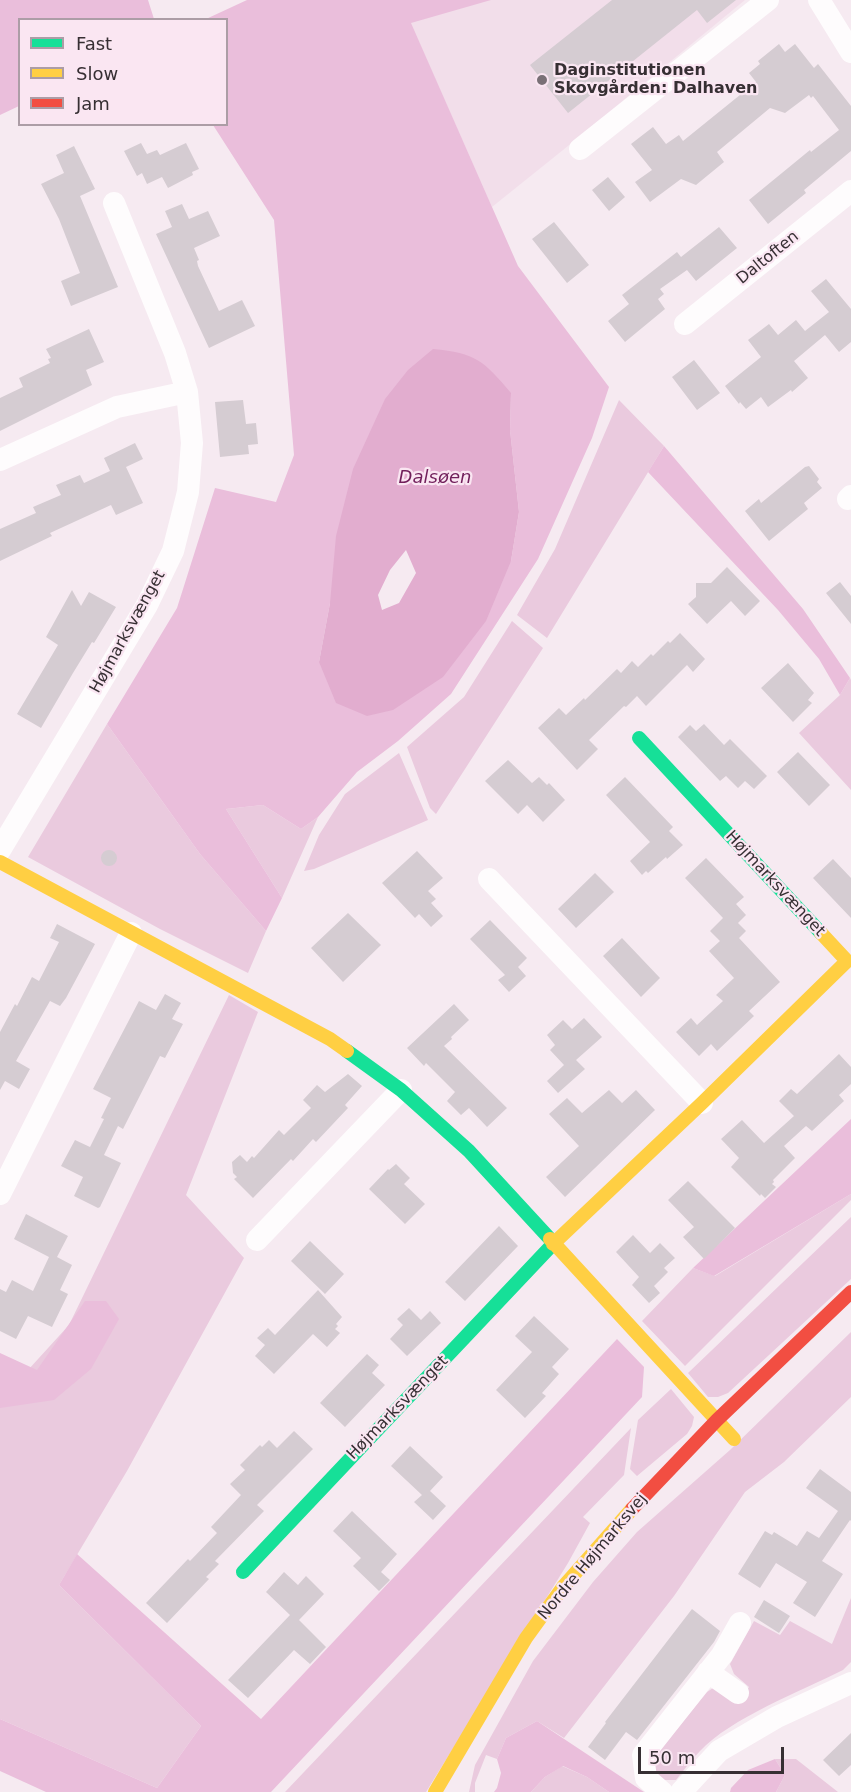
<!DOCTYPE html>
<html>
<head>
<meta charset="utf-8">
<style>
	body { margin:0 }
	#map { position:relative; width:851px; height:1792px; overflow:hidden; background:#f6eaf1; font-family:"DejaVu Sans",sans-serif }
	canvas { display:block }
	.legend { position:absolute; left:18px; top:18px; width:210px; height:108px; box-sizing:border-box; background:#fae6f2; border:2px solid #ac9da6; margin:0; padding:8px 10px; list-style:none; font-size:18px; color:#362f33 }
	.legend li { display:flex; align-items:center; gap:12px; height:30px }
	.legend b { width:30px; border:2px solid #ac9da6 }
	.scale { position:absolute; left:638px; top:1747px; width:146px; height:27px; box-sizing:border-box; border:3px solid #362f33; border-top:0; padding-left:8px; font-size:18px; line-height:21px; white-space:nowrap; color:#362f33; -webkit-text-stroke:4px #fae6f2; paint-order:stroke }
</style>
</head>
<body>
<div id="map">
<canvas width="851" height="1792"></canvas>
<ul class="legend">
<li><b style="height:8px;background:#16e098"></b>Fast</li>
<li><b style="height:8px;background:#ffcf43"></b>Slow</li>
<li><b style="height:8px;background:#f24e42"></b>Jam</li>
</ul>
<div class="scale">50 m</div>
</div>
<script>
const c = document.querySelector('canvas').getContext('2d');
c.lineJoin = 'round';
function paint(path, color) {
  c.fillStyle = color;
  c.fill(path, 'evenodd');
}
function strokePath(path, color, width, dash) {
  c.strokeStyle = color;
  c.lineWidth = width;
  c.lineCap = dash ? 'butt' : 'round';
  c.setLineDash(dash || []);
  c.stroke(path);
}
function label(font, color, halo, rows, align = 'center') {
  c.font = font + ' "DejaVu Sans",sans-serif';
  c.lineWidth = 4.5;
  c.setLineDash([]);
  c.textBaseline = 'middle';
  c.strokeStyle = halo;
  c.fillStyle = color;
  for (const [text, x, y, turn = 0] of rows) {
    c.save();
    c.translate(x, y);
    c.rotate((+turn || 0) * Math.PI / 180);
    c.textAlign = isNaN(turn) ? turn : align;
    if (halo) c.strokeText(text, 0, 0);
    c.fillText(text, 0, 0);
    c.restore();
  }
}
const built = new Path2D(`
	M448,0H745L563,150L492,207L404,9Z`);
const green = new Path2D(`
	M619,400L664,446L547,638L517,615L555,549Z
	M512,621L543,648L436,814L430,808L407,747L464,697Z
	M850,678L851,680V790L799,733L840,695Z
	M107,724L200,854L266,931L248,973L160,929L28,857Z
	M399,753L428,820L314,869L304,871L319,835L345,794Z
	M263,805L301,829L318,817L282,898L226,809Z
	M229,995L258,1012L186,1195L244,1258L127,1471L59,1585L201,1726L157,1788L0,1719V1383L18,1381L69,1325Z
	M851,1194V1200L685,1366L642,1321L693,1268L715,1276Z
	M851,1217V1279L728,1393L718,1397H708L688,1373Z
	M851,1332V1397L784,1462L745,1492L674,1596L564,1738L537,1721L506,1738L497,1759L486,1755L475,1783V1792H469L475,1765L533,1661L593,1582L637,1532L730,1450Z
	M671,1389L694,1417L692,1426L687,1434L637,1476L630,1469L638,1420Z
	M631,1428L624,1475L583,1517L590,1523L568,1563L426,1792H285Z
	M851,1598V1662L843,1670C801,1691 731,1718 700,1751C691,1760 684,1770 676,1780H663L652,1768L656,1755L707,1692L713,1688L739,1702L749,1687L734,1674L730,1664L754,1621L780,1635L790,1621L832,1644Z
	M775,1759H796L838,1792H776L785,1775Z
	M562,1766L587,1777L609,1792H531L545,1777Z`);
const forest = new Path2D(`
	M0,0H148L154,19L20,20L19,106L0,115Z
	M247,0H491L411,23L518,266L609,387L592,438L538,559L451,694L398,741L357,772L318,817L301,829L263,805L226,809L282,898L266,931L200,854L107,724L177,608L215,488L276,502L294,455L274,220L213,125L226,124V20L206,19ZM511,393L510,430L519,512L511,561L319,662L330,603Z
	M664,446L803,609L850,678L840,695L819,659L778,610L648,472Z
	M851,1119V1194L714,1276L693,1268Z
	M85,1301H106L119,1319L91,1369L54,1400L0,1408V1353L37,1370Z
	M617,1339L644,1367L642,1397L271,1792H46L0,1771V1719L157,1788L201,1726L59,1585L77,1554L261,1719Z
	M537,1721L644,1792H609L587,1777L563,1766L545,1777L531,1792H494L497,1788L501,1773L497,1759L506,1738Z
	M775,1759L785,1775L776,1792H730L731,1788L748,1770Z`);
const water = new Path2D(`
	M433,349C476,353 484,361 511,393L510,430L519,512L511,561L486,621L443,677L393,710L367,716L336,703L319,662L330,603L336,536L353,469L385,399L408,370ZM406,550L416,573L399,603L382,610L378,595L390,570Z`);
const building = new Path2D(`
	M612,0H736L707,23L697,10L568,113L530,65Z
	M779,44L785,52L795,44L814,68L818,64L851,106V151L804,190L806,193L768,224L749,200L810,150L811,152L839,130L813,96L811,98L809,95L785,113L770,108L717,152L724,162L696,185L681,179L650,202L635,182L652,170L631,144L653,127L666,144L679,135L683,141L756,82L749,73L760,64L758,61Z
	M141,143L147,154L157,150L160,155L186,143L199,169L192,172L193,175L168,188L162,177L147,184L142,173L137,176L124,151Z
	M74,146L95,189L80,196L118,287L71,306L61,281L80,273L59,219L41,184L64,173L56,155Z
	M608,177L625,197L609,211L592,190Z
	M182,204L189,219L208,211L220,236L194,248L199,260L197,261L198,266L219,311L242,300L255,326L209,348L156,234L172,227L165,211Z
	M554,222L589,265L567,283L532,239Z
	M719,227L737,248L696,281L687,270L660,289L664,294L658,299L665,309L625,342L608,321L629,304L622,295L677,252L681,257Z
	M826,279L851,309V342L839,352L825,335L794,361L808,378L792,392L791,390L768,407L761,397L746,409L740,402L739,404L725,386L761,357L748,340L769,324L778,335L796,320L805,331L829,312L811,291Z
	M89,329L104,362L86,370L92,385L0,431V398L23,387L19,378L50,363L48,359L51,358L46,349Z
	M694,360L720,393L697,410L672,377Z
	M243,400L246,424L256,423L258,444L248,445L249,454L220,457L215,402Z
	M135,443L143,459L126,467L143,503L116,515L111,505L50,533L52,536L0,561V529L36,513L33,507L61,495L56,485L80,475L84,483L110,471L104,458Z
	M809,466L819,479L817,482L822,488L804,503L808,509L769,541L745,511L759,499L761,503L805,467Z
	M727,567L760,601L745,616L731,601L707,624L688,604L696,597V583H711Z
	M840,582L851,596V624L826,593Z
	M72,590L81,606L89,592L116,607L94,643L92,642L73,673L41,728L17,714L58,645L46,637Z
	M680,633L705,659L693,672L687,665L646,706L637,696L626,707L624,706L589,740L598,749L577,770L538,728L559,708L566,715L584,698L585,700L617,669L621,673L632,661L638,667L651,654L653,656L668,641L670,643Z
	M788,663L814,693L808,700L812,703L793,722L761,688Z
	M704,724L724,745L730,739L767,776L754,789L745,781L738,788L726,776L720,781L678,737L690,725L696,731Z
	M798,752L830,785L809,806L777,772Z
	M508,760L532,783L539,777L547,785L549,783L565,800L543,822L527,805L518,814L485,781Z
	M625,777L673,827L669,831L683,845L667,859L666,857L648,873L646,871L642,875L630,861L650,842L606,795Z
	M101 858a8 8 0 1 1 16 0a8 8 0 1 1-16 0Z
	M417,851L443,878L428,891L436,899L431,903L443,916L431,927L419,914L415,918L382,883Z
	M706,858L744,897L736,904L746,915L738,923L746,931L739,938L780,982L749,1011L754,1016L717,1051L711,1044L699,1056L676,1032L691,1018L697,1025L723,1001L716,995L734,978L709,951L720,941L710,931L723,918L685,878Z
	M833,859L851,878V918L813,878Z
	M595,873L614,892L576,928L558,909Z
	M348,913L381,945L343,982L311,948Z
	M490,920L527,958L518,967L526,976L509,992L498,980L505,975L470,939Z
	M57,924L95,944L66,998L60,1006L50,1001L16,1061L30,1069L19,1089L5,1081L0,1090V1032L15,1004L17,1006L32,977L39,981L59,942L50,938Z
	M622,938L660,978L641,997L603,956Z
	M165,994L181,1003L172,1019L183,1024L165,1058L160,1056L123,1129L118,1126L104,1155L121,1163L100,1207L98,1208L74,1196L83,1177L61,1166L75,1140L90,1147L104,1119L101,1118L111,1098L93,1089L139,1001L156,1010Z
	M454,1004L469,1020L451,1037L452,1039L444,1046L507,1108L487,1127L469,1108L461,1115L447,1101L455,1092L426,1063L424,1066L407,1048Z
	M584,1018L602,1037L576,1060L585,1069L558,1093L547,1081L564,1065L550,1050L555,1045L547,1035L563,1020L572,1029Z
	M839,1054L851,1067V1084L839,1095L844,1101L812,1131L806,1126L784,1146L795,1158L773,1180L774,1182L772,1184L776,1187L765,1198L761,1194L760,1196L731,1167L739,1158L721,1139L742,1120L764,1143L794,1116L779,1101L791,1089L797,1094Z
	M348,1074L362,1086L345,1105L348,1108L316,1142L313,1139L293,1161L291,1159L253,1198L234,1179L237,1177L233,1173L232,1162L240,1155L247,1162L252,1156L254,1158L279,1130L284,1135L311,1108L303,1100L317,1085L325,1092Z
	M609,1090L622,1103L636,1090L655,1110L565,1197L546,1177L579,1146L549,1114L567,1098L582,1113Z
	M396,1164L410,1178L404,1184L425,1204L405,1224L369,1189L388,1169L389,1170Z
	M688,1181L735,1228L704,1259L683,1237L694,1227L668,1200Z
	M26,1214L68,1236L57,1257L72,1265L60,1290L68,1294L52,1327L28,1316L16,1339L0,1331V1289L6,1292L12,1280L33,1291L49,1257L14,1239Z
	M499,1226L518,1246L465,1301L445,1282Z
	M633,1235L650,1253L660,1243L675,1258L664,1268L668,1272L654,1286L660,1293L649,1303L632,1285L639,1277L616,1252Z
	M310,1241L344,1274L325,1294L291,1261Z
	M318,1290L342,1317L336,1324L338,1326L335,1329L340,1333L327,1347L313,1334L274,1374L255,1356L265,1345L257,1338L268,1328L275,1335Z
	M409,1308L421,1320L430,1311L441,1323L407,1356L390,1339L403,1325L397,1319Z
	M534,1316L569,1349L552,1367L559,1374L542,1393L546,1396L525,1418L496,1390L532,1352L515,1336Z
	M367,1354L379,1365L372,1373L385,1385L345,1427L320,1403Z
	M294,1431L313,1449L257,1505L264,1511L215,1561L219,1564L206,1577L209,1579L167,1623L146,1603L188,1559L190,1561L217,1533L211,1527L241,1495L230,1484L245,1470L240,1465L260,1445L262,1447L269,1440L277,1448Z
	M410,1446L443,1477L430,1491L446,1506L433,1520L414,1502L422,1495L391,1466Z
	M820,1469L851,1492V1521L850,1520L822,1561L843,1574L815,1617L793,1603L807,1582L776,1563L760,1588L738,1574L765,1531L772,1535L774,1532L797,1546L807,1531L819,1538L838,1511L806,1488Z
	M352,1511L397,1554L381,1572L390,1580L379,1591L353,1566L361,1558L333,1531Z
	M284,1572L298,1585L306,1576L324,1594L299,1620L326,1647L310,1664L294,1650L248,1698L228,1680L290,1615L266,1592Z
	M764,1600L790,1616L779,1633L754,1617Z
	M692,1609L720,1631L714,1642L637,1740L626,1732L605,1760L588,1747L606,1723L605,1722Z
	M851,1733V1765L839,1776L823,1760Z`);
const street = new Path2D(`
	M819,0L851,52
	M580,149L768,0
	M685,324L851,191
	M0,460L117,407L187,392
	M848,499L851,496
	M0,850L147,605L173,551L188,492L192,443L187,392L175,353L114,203
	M489,879L702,1103
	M0,1194L131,933
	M257,1240L401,1090
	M708,1672L738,1693
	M662,1792L646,1778L643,1755L722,1655L740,1623
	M681,1792L719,1751L777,1717L851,1683`);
const fast = new Path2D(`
	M639,738L821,933
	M347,1051L401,1090L469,1151L550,1239
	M243,1572L553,1244`);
const slow = new Path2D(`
	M0,862L330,1039L347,1051
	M550,1239L734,1439
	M553,1244L702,1103L847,961L821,933
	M435,1792L526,1638L563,1587L632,1509`);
const jam = new Path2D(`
	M632,1509L717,1420L851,1292`);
const markers = [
	[542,80,6,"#797076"]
];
const poiNames = [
	["Daginstitutionen",554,71],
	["Skovgården: Dalhaven",554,89]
];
const streetNames = [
	["Daltoften",768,258,-39],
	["Højmarksvænget",128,632,-61],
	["Højmarksvænget",775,884,47],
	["Højmarksvænget",398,1408,-46],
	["Nordre Højmarksvej",593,1557,-50]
];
const waterNames = [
	["Dalsøen",435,478]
];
paint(built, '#f2deea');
paint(green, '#eacade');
paint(forest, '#eabedb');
paint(water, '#e2adcf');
paint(building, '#d5ccd2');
strokePath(street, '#fefcfd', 22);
strokePath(fast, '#16e098', 14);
strokePath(slow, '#ffcf43', 14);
strokePath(jam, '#f24e42', 14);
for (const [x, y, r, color] of markers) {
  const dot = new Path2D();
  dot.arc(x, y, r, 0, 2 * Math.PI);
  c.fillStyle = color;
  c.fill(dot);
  strokePath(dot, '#fae6f2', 2);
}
label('bold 16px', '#362f33', '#fae6f2', poiNames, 'left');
label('16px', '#362f33', '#fae6f2', streetNames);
label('italic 18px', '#711f5b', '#fae6f2', waterNames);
</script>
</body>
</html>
